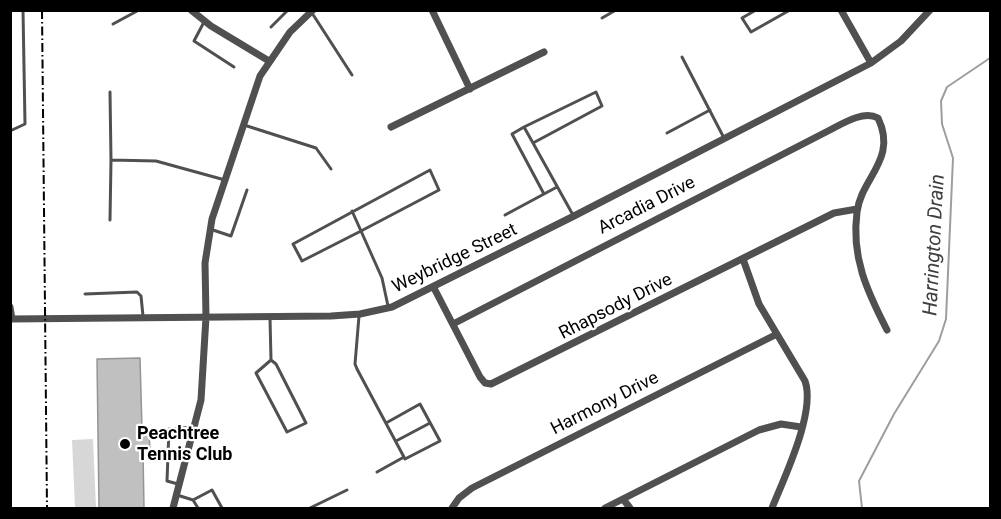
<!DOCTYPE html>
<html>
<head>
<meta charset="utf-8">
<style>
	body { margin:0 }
	#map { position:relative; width:1001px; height:519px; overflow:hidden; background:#fff; font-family:Roboto,sans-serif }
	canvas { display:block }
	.frame { position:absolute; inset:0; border:12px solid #000; pointer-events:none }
</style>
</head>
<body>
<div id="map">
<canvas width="1001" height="519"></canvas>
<div class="frame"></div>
</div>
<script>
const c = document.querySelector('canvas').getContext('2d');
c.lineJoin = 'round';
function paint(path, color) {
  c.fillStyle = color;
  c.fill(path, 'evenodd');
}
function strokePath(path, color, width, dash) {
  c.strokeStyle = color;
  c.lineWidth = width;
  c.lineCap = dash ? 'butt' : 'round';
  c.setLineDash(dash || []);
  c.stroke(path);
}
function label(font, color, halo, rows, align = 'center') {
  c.font = font + ' Roboto,sans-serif';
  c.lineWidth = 4.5;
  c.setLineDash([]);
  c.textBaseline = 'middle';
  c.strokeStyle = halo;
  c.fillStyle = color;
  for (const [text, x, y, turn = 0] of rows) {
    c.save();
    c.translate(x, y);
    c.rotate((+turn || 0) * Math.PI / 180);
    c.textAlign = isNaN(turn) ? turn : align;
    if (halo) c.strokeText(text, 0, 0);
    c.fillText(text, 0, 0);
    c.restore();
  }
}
const green = new Path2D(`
	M93,439L96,508H75L72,440Z`);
const stream = new Path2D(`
	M862,508L859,481L894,414L939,341L946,319L953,158L942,124L941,101L947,87L990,58`);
const building = new Path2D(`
	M140,358L142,430H149L150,452H143L144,508H99L97,359Z`);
const lane = new Path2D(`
	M756,10L742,18L751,32L790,10
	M312,13L352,75
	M602,18L616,10
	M204,22L194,41L234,67
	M113,24L139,10
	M271,27L288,10
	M682,57L724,138
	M110,92L111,160
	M244,125L316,148L331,169
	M524,127L512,134L544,194
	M10,131L25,124L23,10
	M667,133L710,110
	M533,143L524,127L596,92L602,106L533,143L573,215
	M352,211L361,231L439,190L430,170L293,244L302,261L361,231L382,278L388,306
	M505,215L557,187
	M110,220L111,160L156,161L225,180
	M210,229L231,236L247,190
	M85,294L137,292L141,296L143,316
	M359,316L355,364L357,369L405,459L440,441L420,404L386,423
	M270,318L271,360L276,364L306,423L287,432L256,373L271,360
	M396,441L430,423
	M377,472L404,457
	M178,484L167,481L169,429L194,427
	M177,495L193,500L198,508
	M193,500L212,490L222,508
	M310,508L347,490`);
const street = new Path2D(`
	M191,10L211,26L269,61
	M432,10L470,89
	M841,10L871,63
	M391,127L544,52
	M743,259L759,304L805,381C816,412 784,478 772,508
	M434,288L480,377L485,383L491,384L834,213L857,209
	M10,307L12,319
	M10,319L331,316L360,314L392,307L574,216L871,63L901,41L930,10
	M453,324L828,131C842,124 863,110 878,118C898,159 861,178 857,212C851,257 867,291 887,330
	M623,499L630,508
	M173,508L201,400L206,317L205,263L212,219L260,76L290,32L313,10
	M452,508L459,498L472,488L777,334
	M605,508L759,430L781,424L801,427`);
const rail = new Path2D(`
	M42,10L47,508`);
const markers = [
	[125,444,6,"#000"]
];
const streetNames = [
	["Arcadia Drive",647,206,-27],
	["Weybridge Street",455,259,-26],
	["Rhapsody Drive",616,307,-27],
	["Harmony Drive",605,404,-27]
];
const poiNames = [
	["Peachtree",137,434],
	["Tennis Club",137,455]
];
const waterNames = [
	["Harrington Drain",935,245,-87]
];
paint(green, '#d7d7d7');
strokePath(stream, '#9e9e9e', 2);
paint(building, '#c0c0c0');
strokePath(building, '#949494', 1.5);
strokePath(lane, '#505050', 3);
strokePath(street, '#505050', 7);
strokePath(rail, '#000', 2, [9, 3, 1.5, 3]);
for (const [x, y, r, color] of markers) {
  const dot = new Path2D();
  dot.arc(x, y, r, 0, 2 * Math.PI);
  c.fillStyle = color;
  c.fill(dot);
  strokePath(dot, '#fff', 2);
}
label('18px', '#000', '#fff', streetNames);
label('bold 18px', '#000', '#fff', poiNames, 'left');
label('italic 20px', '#3f3f3f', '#fff', waterNames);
</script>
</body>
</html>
